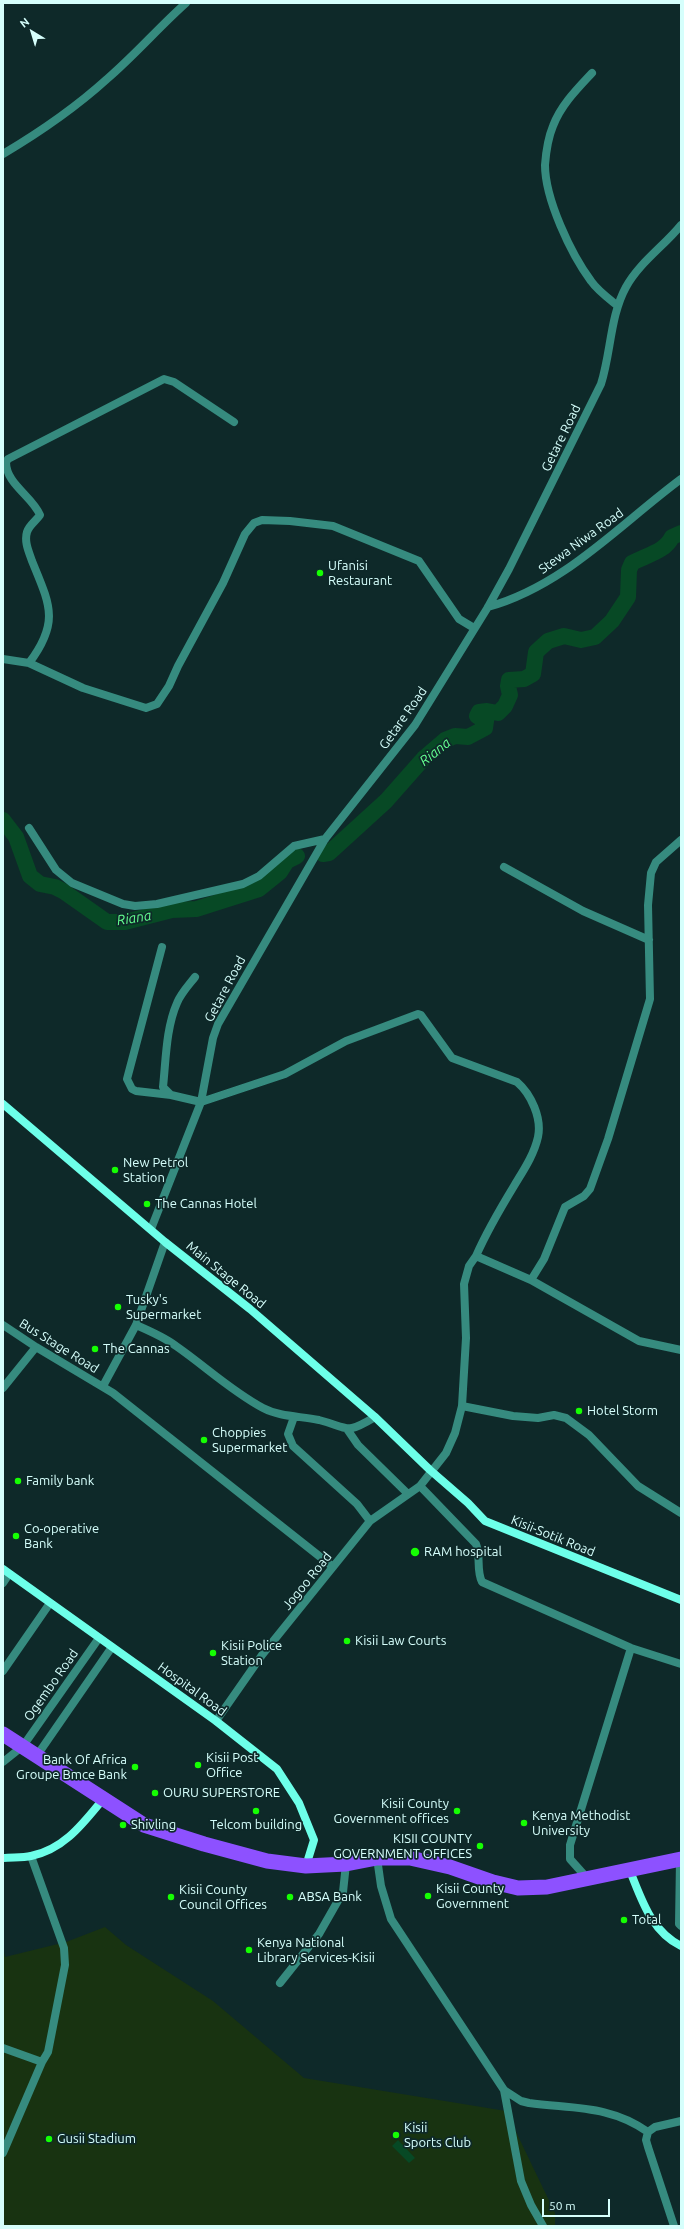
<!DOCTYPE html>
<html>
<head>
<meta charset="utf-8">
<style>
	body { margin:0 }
	#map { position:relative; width:684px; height:2229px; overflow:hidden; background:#0e2929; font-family:Ubuntu,sans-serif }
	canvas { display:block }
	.frame { position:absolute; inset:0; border:4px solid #d6fffc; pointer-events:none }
	.north { position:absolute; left:12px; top:12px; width:40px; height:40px; -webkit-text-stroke:3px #0e2929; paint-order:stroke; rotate:322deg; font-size:11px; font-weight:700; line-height:16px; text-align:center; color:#d6fffc }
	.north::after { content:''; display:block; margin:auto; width:14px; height:18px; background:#d6fffc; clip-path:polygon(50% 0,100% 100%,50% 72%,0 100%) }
	.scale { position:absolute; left:542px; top:2199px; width:68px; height:18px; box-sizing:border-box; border:2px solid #d6fffc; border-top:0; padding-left:5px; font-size:12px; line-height:14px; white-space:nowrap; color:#d6fffc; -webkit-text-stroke:3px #0e2929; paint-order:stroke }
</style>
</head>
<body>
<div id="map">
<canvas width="684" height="2229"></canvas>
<div class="frame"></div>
<div class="north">N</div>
<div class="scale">50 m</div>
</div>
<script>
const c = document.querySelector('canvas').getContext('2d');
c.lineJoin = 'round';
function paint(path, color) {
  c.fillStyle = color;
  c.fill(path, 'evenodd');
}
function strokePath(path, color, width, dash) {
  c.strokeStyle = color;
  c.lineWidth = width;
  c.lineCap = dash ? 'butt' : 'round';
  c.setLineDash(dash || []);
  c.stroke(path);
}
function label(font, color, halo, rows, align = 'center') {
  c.font = font + ' Ubuntu,sans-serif';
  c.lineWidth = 3.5;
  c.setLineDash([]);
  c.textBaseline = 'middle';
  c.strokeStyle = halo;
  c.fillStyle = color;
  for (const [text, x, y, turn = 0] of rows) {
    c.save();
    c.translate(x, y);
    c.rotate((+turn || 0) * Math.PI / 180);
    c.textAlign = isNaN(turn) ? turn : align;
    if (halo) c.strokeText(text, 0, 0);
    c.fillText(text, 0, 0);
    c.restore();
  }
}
const green = new Path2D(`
	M105,1927L126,1945L213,2001L304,2078L506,2111L555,2213V2226H3V1947L5,1957L66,1942Z`);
const water = new Path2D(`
	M398,2140L415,2158L409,2163L392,2146Z`);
const river = new Path2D(`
	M3,820L16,837L30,876L40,884L55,887L63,891L107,922H125L172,910L196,909L259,889L280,872L287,861L297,856
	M323,854L329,853L386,801L424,758L445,740L455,736L468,737L485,728L486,721L477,716L479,712L487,711L498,713L505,706L510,695L508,686L509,680L524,679L533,674L536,652L548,641L564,636L581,640L595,637L612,621L628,597L629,570L632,563C646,555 665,552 672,537L681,533`);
const street = new Path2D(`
	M592,73C577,89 561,105 553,126C548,138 546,152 545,165C545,199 571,254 591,281C598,291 608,298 618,306
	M3,154C40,132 75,108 107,79C135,55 159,27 186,3
	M488,607C564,586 619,525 681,479
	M3,659L29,663L83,688L146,708L157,704L169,686L178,666L223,583L245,534L254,523L262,520L290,521L333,526L419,561L459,619L474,628
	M29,663C60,622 50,605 32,561C29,552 24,542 27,532C29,525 36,521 40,515C32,496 6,484 6,462L8,459L164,379L174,382L234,422
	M29,828L56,870L72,883L123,904L135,906L157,904L243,884L259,876L294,846L325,839
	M504,867L583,911L649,940
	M162,947L127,1079L132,1089L136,1091L171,1095
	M195,977C189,985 181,993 177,1003C166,1028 166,1059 163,1087L171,1095L201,1102L285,1074L346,1041L418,1014L421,1015L452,1058L517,1082C531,1094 542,1118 538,1137C534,1155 523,1171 514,1186C500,1209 487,1231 476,1256
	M151,1229L201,1102L213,1038L218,1024L325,839L415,725L488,607L509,569L601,384C611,353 610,316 626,287C639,263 664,246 681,225
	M531,1280L544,1259L565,1207L584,1196L590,1189L608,1139L650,999L648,905L651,873L656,862L681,840
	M3,1325L36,1347L113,1393L333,1567
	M136,1325C150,1331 164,1337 176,1346C205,1366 231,1391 263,1408C280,1417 300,1416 319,1420C350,1428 345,1435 375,1417
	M103,1386L136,1325L165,1242
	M3,1388L36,1347
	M462,1406L513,1416L538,1418L554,1415L566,1418L589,1435L638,1486L681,1513
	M294,1417L288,1434L293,1446L357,1504L370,1521
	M347,1429L358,1445L408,1494
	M420,1486L476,1544C481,1556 476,1570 482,1582L631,1648L681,1664
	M3,1583L9,1574
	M3,1671L50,1603
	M216,1721L262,1655L370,1521L420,1486L446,1453L455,1433L462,1406L466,1338L464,1284L469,1266L476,1256L531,1280L639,1341L681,1350
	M38,1754L112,1647
	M3,1762L23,1746L99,1638
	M31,1856L64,1948L65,1965L48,2052L42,2062
	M377,1858L381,1886L391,1919L504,2090L521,2101L529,2103C573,2109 610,2105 648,2132
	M680,1860L679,1924L681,1926
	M587,1878L570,1859V1845L631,1648
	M280,1983L319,1934L343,1892L346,1864
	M3,2048L42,2062L3,2153
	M504,2090L521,2181L531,2205L543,2226
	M648,2132L646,2140L648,2147L674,2226
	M648,2132L655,2127L681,2121`);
const secondary = new Path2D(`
	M3,1104L165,1242L250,1309L375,1417L430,1470L468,1503L485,1521L681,1600
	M3,1569L216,1721L277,1769L299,1803L314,1840L306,1866
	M3,1858C12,1857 22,1858 31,1856C65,1849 84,1822 104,1798
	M630,1871C642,1900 651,1931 681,1946`);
const highway = new Path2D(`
	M3,1734L144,1825L204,1844L267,1861L306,1866L346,1864L377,1858H410L450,1867L493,1882L518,1888L547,1887L681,1859`);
const markers = [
	[320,573,4,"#15ff02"],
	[115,1170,4,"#15ff02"],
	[147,1204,4,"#15ff02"],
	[118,1307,4,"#15ff02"],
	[95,1349,4,"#15ff02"],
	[579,1411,4,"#15ff02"],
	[204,1440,4,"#15ff02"],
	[18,1481,4,"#15ff02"],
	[16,1536,4,"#15ff02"],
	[415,1552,5,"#15ff02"],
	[347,1641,4,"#15ff02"],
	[213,1653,4,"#15ff02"],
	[198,1765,4,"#15ff02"],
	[135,1767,4,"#15ff02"],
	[155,1793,4,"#15ff02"],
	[256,1811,4,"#15ff02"],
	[457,1811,4,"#15ff02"],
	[524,1823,4,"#15ff02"],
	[123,1825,4,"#15ff02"],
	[480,1846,4,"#15ff02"],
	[428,1896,4,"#15ff02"],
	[171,1897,4,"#15ff02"],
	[290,1897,4,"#15ff02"],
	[624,1920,4,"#15ff02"],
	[249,1950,4,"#15ff02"],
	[396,2135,4,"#15ff02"],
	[49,2139,4,"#15ff02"]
];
const streetNames = [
	["Getare Road",561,438,-64],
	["Stewa Niwa Road",581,541,-36],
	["Getare Road",403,718,-55],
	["Getare Road",225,989,-62],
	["Main Stage Road",226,1275,39],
	["Bus Stage Road",59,1346,32],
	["Kisii-Sotik Road",553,1536,22],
	["Jogoo Road",307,1581,-51],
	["Ogembo Road",51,1685,-55],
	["Hospital Road",192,1689,36]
];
const poiNames = [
	["Ufanisi",328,566],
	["Restaurant",328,581],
	["New Petrol",123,1163],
	["Station",123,1178],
	["The Cannas Hotel",155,1204],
	["Tusky's",126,1300],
	["Supermarket",126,1315],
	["The Cannas",103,1349],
	["Hotel Storm",587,1411],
	["Choppies",212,1433],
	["Supermarket",212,1448],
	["Family bank",26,1481],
	["Co-operative",24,1529],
	["Bank",24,1544],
	["RAM hospital",424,1552],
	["Kisii Law Courts",355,1641],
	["Kisii Police",221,1646],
	["Station",221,1661],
	["Kisii Post",206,1758],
	["Office",206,1773],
	["Bank Of Africa",127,1760,"right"],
	["Groupe Bmce Bank",127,1775,"right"],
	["OURU SUPERSTORE",163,1793],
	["Kisii County",449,1804,"right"],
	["Government offices",449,1819,"right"],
	["Kenya Methodist",532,1816],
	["University",532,1831],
	["Shivling",131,1825],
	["Telcom building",256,1825,"center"],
	["KISII COUNTY",472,1839,"right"],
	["GOVERNMENT OFFICES",472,1854,"right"],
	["Kisii County",436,1889],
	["Government",436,1904],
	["Kisii County",179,1890],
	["Council Offices",179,1905],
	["ABSA Bank",298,1897],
	["Total",632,1920],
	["Kenya National",257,1943],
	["Library Services-Kisii",257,1958],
	["Kisii",404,2128],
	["Sports Club",404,2143],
	["Gusii Stadium",57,2139]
];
const waterNames = [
	["Riana",435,752,-39],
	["Riana",134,918,-9]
];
paint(green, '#183311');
paint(water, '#074925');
strokePath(river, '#074925', 16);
strokePath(street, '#368b7f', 8);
strokePath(secondary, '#6dffe9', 8);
strokePath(highway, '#8d51ff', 15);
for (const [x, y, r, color] of markers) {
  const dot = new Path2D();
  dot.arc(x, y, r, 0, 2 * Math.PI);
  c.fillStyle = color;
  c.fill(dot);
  strokePath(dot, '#0e2929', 1.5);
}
label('13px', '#d6fffc', '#0e2929', streetNames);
label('13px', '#d6fffc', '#0e2929', poiNames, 'left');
label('italic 14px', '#64ff90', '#0e2929', waterNames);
</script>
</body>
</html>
